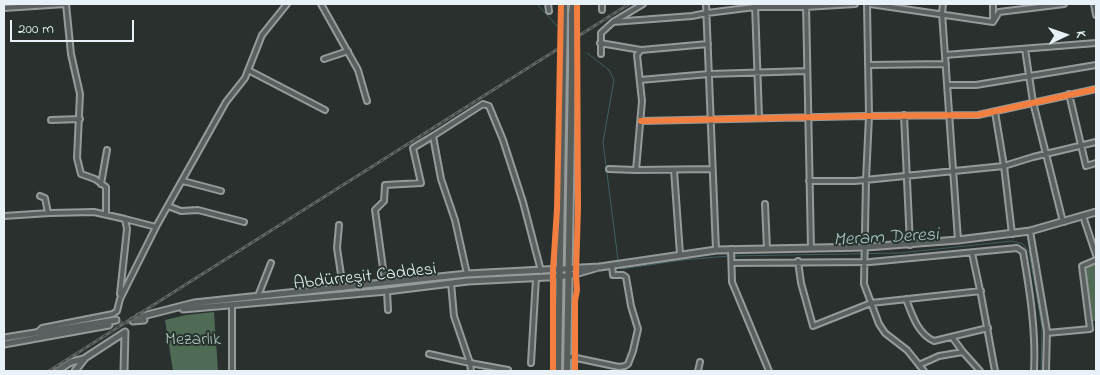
<!DOCTYPE html>
<html>
<head>
<meta charset="utf-8">
<style>
	body { margin:0 }
	#map { position:relative; width:1100px; height:375px; overflow:hidden; background:#29302d; font-family:"Indie Flower",sans-serif }
	canvas { display:block }
	.frame { position:absolute; inset:0; border:5px solid #e8f1f8; pointer-events:none }
	.north { position:absolute; left:1040px; top:10px; width:50px; height:50px; -webkit-text-stroke:4px #26332d; paint-order:stroke; rotate:87deg; font-size:14px; font-weight:700; line-height:20px; text-align:center; color:#e8f1f8 }
	.north::after { content:''; display:block; margin:auto; width:18px; height:22px; background:#e8f1f8; clip-path:polygon(50% 0,100% 100%,50% 72%,0 100%) }
	.scale { position:absolute; left:10px; top:20px; width:124px; height:22px; box-sizing:border-box; border:2px solid #e8f1f8; border-top:0; padding-left:6px; font-size:15px; line-height:18px; white-space:nowrap; color:#e8f1f8; -webkit-text-stroke:4px #26332d; paint-order:stroke }
</style>
</head>
<body>
<div id="map">
<canvas width="1100" height="375"></canvas>
<div class="frame"></div>
<div class="north">K</div>
<div class="scale">200 m</div>
</div>
<script>
const c = document.querySelector('canvas').getContext('2d');
c.lineJoin = 'round';
function paint(path, color) {
  c.fillStyle = color;
  c.fill(path, 'evenodd');
}
function strokePath(path, color, width, dash) {
  c.strokeStyle = color;
  c.lineWidth = width;
  c.lineCap = dash ? 'butt' : 'round';
  c.setLineDash(dash || []);
  c.stroke(path);
}
function label(font, color, halo, rows, align = 'center') {
  c.font = font + ' "Indie Flower",sans-serif';
  c.lineWidth = 4;
  c.setLineDash([]);
  c.textBaseline = 'middle';
  c.strokeStyle = halo;
  c.fillStyle = color;
  for (const [text, x, y, turn = 0] of rows) {
    c.save();
    c.translate(x, y);
    c.rotate((+turn || 0) * Math.PI / 180);
    c.textAlign = isNaN(turn) ? turn : align;
    if (halo) c.strokeText(text, 0, 0);
    c.fillText(text, 0, 0);
    c.restore();
  }
}
const green = new Path2D(`
	M1096,264V321H1093L1085,268Z
	M214,312L218,371H173L165,320L186,315Z`);
const stream = new Path2D(`
	M537,4L559,28
	M587,53L609,70L614,80L603,142L618,260
	M733,256L900,253L1012,241L1023,244L1029,252L1042,327L1041,371
	M619,267L621,269L683,260L729,256`);
const secondaryTunnel = new Path2D(`
	M111,325L133,321`);
const street = new Path2D(`
	M66,4L71,54L80,94L77,158L81,174L95,179L106,187V214
	M321,4L358,70L367,101
	M548,4L549,11
	M706,4L716,250
	M755,4L759,118
	M806,4L811,248
	M867,4L869,116L866,180L864,284L879,324L885,333L907,350L924,371
	M870,4L993,22L999,12L1064,4
	M943,4L942,13L958,240
	M1094,4L1096,15
	M4,8L66,4
	M602,10V4
	M993,21V4
	M613,22L692,16L707,13L755,7H805L855,4
	M600,43L641,50
	M1025,49L1033,102L1063,222
	M601,54V33L613,22L643,4
	M945,55L1096,43
	M324,59L348,51
	M868,65L946,64
	M248,70L325,110
	M640,80L709,74L807,71
	M947,85H976L1096,65
	M1069,94L1086,166L1096,163
	M995,112L1004,166L1012,234
	M904,115L910,245
	M51,120L80,119
	M641,121L865,116L978,115L1096,89
	M609,169L636,170L712,169
	M636,170L642,101L637,55L641,50L708,44
	M674,170L680,254
	M183,181L221,191
	M809,181H855L1004,166L1033,157L1096,142
	M101,184L107,150
	M40,196L45,198L48,213
	M765,204L767,249
	M168,206L181,211L198,210L244,222
	M4,216L50,213L94,212L125,219L127,229L120,294
	M1083,216L1096,255
	M125,219L156,227
	M339,225L337,248L343,288
	M1030,231L1047,331L1046,371
	M731,249L732,282L769,371
	M972,253L981,295L995,371
	M798,261L801,283L813,326L871,303L981,291
	M732,263L870,262L1017,248L1023,252C1030,292 1036,331 1034,371
	M467,274L455,220L441,179L433,136L483,104L489,106L503,140L523,202L541,271
	M385,283L375,210L384,201L385,185L421,183L413,148L433,136
	M451,283L454,316L470,363L508,370
	M387,291L388,310
	M258,296L271,263
	M906,299C912,315 918,334 934,341L988,328
	M232,305V371
	M37,333L42,328L113,314L117,311L120,299L157,225L226,102L245,78L262,35L287,4
	M1047,333L1090,329L1082,266L1096,260
	M952,337L963,352L980,371
	M429,354L470,363L471,371
	M567,356L619,367L625,366L628,364L633,351L638,329L631,306L626,277L623,275H613L612,265
	M531,363L536,278
	M919,365L939,356L963,352
	M698,371L700,362`);
const secondary = new Path2D(`
	M183,309L387,291L468,281L568,276L599,267
	M139,317L194,303L467,274L600,267L716,250L866,247L958,240L1030,231L1096,212
	M133,321L144,320
	M4,338L116,320
	M4,344L109,325
	M57,371L71,362L84,359
	M75,371L85,358L125,332
	M124,371L125,332`);
const highway = new Path2D(`
	M564,14V4
	M572,14L573,4
	M558,371L563,69
	M567,371L572,68`);
const rail = new Path2D(`
	M49,371L629,4`);
const highwayBridge = new Path2D(`
	M572,68V14
	M563,69L564,14`);
const cycleway = new Path2D(`
	M641,121L865,116L978,115L1096,89
	M553,371V270L557,209L561,4
	M575,371V301L577,290L576,274L578,208L577,4`);
const streetNames = [
	["Abdürreşit Caddesi",365,278,-6]
];
const parkNames = [
	["Mezarlık",193,341]
];
const waterNames = [
	["Meram Deresi",886,239,-3]
];
paint(green, '#4f6a55');
strokePath(stream, '#436066', 1);
strokePath(secondaryTunnel, '#464d4b', 5, [5, 2.5]);
strokePath(street, '#959a9a', 8);
strokePath(secondary, '#959a9a', 9);
strokePath(highway, '#959a9a', 10);
strokePath(street, '#5a6060', 4);
strokePath(secondary, '#5a6060', 5);
strokePath(highway, '#595d5a', 6);
strokePath(rail, '#626665', 3);
strokePath(rail, '#26332d', 1, [4]);
strokePath(highwayBridge, '#959a9a', 10, []);
strokePath(highwayBridge, '#595d5a', 6);
strokePath(cycleway, '#f27e40', 6);
label('18px', '#e8f1f8', '#26332d', streetNames);
label('18px', '#adbfb9', '#26332d', parkNames);
label('italic 19px', '#afc0c7', '#26332d', waterNames);
</script>
</body>
</html>
